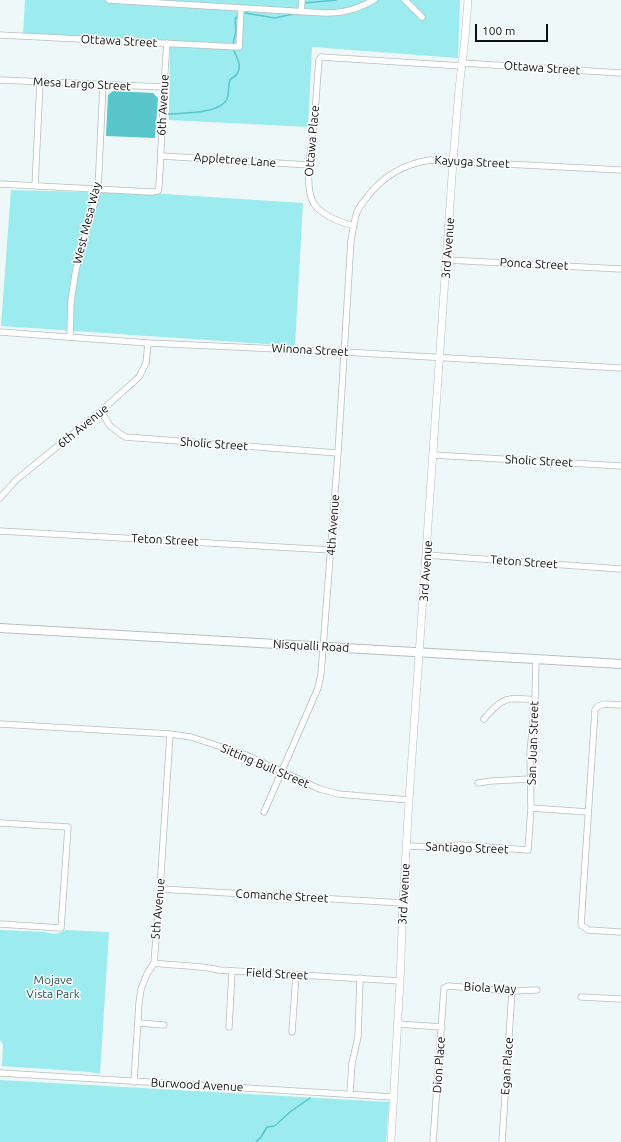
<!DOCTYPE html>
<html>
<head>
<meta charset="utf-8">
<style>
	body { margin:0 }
	#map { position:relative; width:621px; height:1142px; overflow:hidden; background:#eff8f8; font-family:Ubuntu,sans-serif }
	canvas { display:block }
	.scale { position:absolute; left:475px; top:24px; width:73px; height:18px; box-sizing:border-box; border:2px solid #0e1111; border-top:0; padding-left:5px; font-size:12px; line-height:14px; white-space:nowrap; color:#0e1111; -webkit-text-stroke:3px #fff; paint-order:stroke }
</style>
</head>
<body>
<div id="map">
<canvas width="621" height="1142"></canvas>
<div class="scale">100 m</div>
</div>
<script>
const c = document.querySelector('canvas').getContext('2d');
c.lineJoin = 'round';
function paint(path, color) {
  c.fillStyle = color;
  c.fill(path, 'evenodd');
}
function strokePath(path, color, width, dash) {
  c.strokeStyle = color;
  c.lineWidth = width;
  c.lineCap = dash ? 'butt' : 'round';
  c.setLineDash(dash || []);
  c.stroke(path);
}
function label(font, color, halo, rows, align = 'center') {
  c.font = font + ' Ubuntu,sans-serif';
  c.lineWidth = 3;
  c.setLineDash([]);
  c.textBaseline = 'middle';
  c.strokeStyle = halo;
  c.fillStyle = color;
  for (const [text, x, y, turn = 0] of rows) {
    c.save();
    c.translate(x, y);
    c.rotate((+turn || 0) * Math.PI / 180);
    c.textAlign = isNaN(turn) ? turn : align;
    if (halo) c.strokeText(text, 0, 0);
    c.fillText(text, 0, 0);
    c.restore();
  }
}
const green = new Path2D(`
	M25,0H460L458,58L312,47L308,127L169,120L170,46L23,36Z
	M11,190L164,194L303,203L295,346L1,326Z
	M0,930L45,932L53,934L59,933L66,930L109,932L100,1074L90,1072L2,1066L3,1045L0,1040Z
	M0,1080L389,1102L386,1142H0Z`);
const water = new Path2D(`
	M113,91L153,93L158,98L155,138L106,136L108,95Z`);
const stream = new Path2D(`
	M305,3L336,0
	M245,13L275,18L293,14
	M233,44L236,30L235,19L239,14
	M168,114C182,113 220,114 227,99C229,93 228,86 230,80C232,77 235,77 237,74C242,65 238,60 234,51
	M256,1142L261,1137L267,1127L274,1126L277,1124L290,1112L310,1098`);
const minor = new Path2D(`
	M109,0L325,13C345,13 357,9 374,0
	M405,0L422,17
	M301,12L302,0
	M0,35L239,47L241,8
	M462,63L621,73
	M0,80L163,87
	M161,156L310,165
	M0,184L152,192L158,191L159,186C162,139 163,91 167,43
	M35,186L40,82
	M354,226C339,222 323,216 314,204C303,187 312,144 314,124C316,103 317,81 319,60L321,57L462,66
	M447,260L621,269
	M0,332L148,343L344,352L621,368
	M70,337L71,301L76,269L98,190L103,84
	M101,411L110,426L125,437L338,453
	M433,455L621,466
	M0,498L16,480L101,411L139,377L146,363L148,343
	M0,531L331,550
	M426,555L621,569
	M621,705L605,704L598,706L595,710L581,925L588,930L621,932
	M484,719C502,697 507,697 535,700
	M0,724L170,734L191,737L246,755L320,789L338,794L409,800
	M478,783L491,781L530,779
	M531,808L588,812
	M264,812L318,688L321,674L338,453L351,240C353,231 354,221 357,212C359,207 364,201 367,197C383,176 404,164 430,160L621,170
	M0,823L68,827L61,928L0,924
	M407,846L434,847L460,845L528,850L531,808L530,753L535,700L536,660
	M160,889L403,903
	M154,963C175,966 198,965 219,970L400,981
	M581,997L621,999
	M138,1023L164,1025
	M397,1024L442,1027
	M229,1027L232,971
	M292,1032L296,975
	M0,1073L393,1097
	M134,1082L139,1003L141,989L147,974L154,963L160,889L170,734
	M350,1093L352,1063L358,1037L360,978
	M433,1142L444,988L448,986L512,991L537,990
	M502,1142L512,991`);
const tertiary = new Path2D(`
	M391,1142L400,981L403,903L409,800L453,161L459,89L465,38L468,0`);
const secondary = new Path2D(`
	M0,628L621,664`);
const streetNames = [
	["Ottawa Street",119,41,3],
	["Ottawa Street",542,68,4],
	["Mesa Largo Street",82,84,3],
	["6th Avenue",163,105,-87],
	["Ottawa Place",312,141,-85],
	["Appletree Lane",235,160,4],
	["Kayuga Street",472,162,3],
	["West Mesa Way",87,223,-76],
	["3rd Avenue",448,248,-86],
	["Ponca Street",534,264,3],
	["Winona Street",310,350,3],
	["6th Avenue",83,426,-39],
	["Sholic Street",214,444,4],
	["Sholic Street",539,461,3],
	["4th Avenue",333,525,-86],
	["Teton Street",165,540,3],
	["Teton Street",524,562,4],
	["3rd Avenue",426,571,-86],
	["Nisqualli Road",311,646,3],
	["San Juan Street",533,743,-88],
	["Sitting Bull Street",265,766,23],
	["Santiago Street",467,848,2],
	["3rd Avenue",404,894,-87],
	["Comanche Street",282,896,3],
	["5th Avenue",158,909,-85],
	["Field Street",277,974,3],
	["Biola Way",490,988,3],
	["Dion Place",439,1065,-86],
	["Egan Place",507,1066,-86],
	["Burwood Avenue",197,1085,3]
];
const parkNames = [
	["Mojave",53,980],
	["Vista Park",53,994]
];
paint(green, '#9bebef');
paint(water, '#58c6cb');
strokePath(stream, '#58c6cb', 1.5);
strokePath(minor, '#b6bebe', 7);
strokePath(tertiary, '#b6bebe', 8);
strokePath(secondary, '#b6bebe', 10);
strokePath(minor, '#fff', 5.5);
strokePath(tertiary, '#fff', 7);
strokePath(secondary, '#fff', 8);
label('12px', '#0e1111', '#fff', streetNames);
label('12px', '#215254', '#fff', parkNames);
</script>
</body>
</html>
